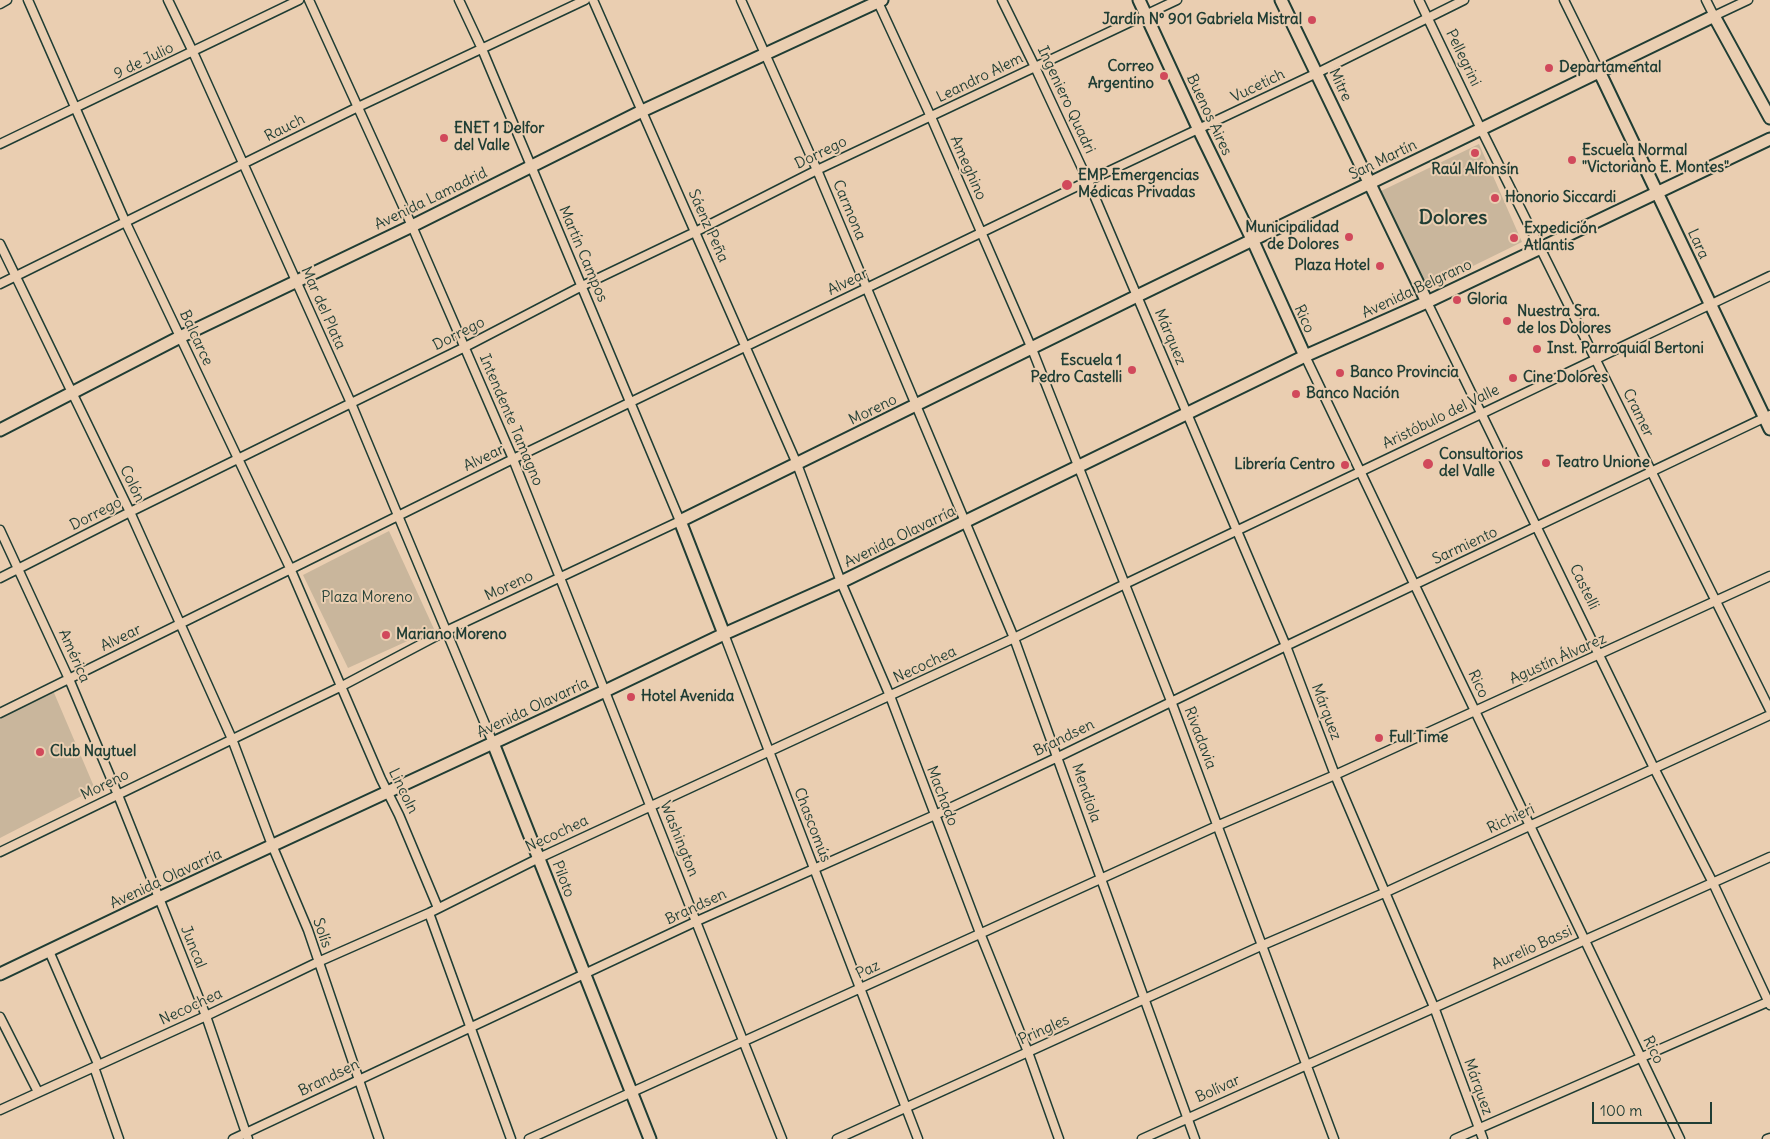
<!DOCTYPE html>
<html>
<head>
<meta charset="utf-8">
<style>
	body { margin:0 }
	#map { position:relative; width:1770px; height:1139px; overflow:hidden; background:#eaceb1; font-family:Delius,sans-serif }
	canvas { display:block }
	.scale { position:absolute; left:1592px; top:1102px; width:120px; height:22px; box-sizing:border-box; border:2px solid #1f3d34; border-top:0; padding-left:6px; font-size:15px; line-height:18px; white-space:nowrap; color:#1f3d34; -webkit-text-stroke:4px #eaceb1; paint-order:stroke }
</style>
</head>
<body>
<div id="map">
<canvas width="1770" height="1139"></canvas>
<div class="scale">100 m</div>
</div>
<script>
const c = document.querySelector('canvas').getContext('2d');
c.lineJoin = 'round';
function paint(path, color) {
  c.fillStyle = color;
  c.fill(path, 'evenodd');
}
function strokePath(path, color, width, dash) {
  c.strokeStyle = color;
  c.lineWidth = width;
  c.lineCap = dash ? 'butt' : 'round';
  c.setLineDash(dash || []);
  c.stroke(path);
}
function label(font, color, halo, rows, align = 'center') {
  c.font = font + ' Delius,sans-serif';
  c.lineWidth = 4;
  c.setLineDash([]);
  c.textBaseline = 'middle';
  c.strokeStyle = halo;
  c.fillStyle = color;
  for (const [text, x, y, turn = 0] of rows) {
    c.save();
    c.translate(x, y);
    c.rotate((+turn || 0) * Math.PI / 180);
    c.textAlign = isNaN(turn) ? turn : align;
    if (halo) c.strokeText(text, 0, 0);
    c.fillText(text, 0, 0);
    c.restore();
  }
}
const green = new Path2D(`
	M1479,144L1522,242L1426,289L1379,192Z
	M389,531L434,629L348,668L303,575Z
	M52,688L95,789L0,838V715Z`);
const street = new Path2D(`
	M28,0L125,221L290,568L381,779L399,815L438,908
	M168,0L193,52L351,403L493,743
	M309,0L412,226L513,459L782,1139
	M593,0L797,464L841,582L890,696L980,933L1028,1052L1059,1139
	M741,0L817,170L1014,638L1195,1139
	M877,0L931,117L1032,349L1171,701L1334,1139
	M1002,0L1035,67L1088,181L1286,646L1335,775L1434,1007L1483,1139
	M1419,0L1481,129L1770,710
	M1564,0L1599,71
	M1706,0L1714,16L1748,0
	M0,4L7,0
	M0,144L299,0
	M0,244L130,512L232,739L272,845L308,930L379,1139
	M0,284L358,107L585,0
	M1427,302L1654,768L1713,883L1770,1005
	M1305,356L1680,1139
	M0,530L69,679L118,795L206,1016L248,1139
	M0,578L130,512L465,347L582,286L695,232L817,170L1177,0
	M724,634L918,1139
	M0,713L513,459L1088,181L1317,73L1464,0
	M0,852L342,686L446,631L680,521L482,49L459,0
	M429,913L511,1139
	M49,951L98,1064
	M0,1017L38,1092
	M94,1067L119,1139
	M0,1110L206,1016L318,962L429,913L539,858L1014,638L1125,584L1770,276
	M233,1139L697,921L935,815L1058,757L1286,646L1770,415
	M529,1139L1219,825L1335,775L1770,576
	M837,1139L1263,945L1384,893L1770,715
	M1142,1139L1770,857
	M1455,1139L1770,1001
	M1767,1139L1770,1138`);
const secondary = new Path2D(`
	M1139,0L1199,130L1253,241L1305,356
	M1281,0L1427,302
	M1599,71L1770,429
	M0,430L180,337L412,226L642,111L882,0
	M724,634L680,521L1137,296L1714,16L1770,118
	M493,743L650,1139
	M0,974L159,898L605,691L724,634L841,582L1305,356L1427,302L1770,139`);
const markers = [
	[1312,20,5,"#d1495b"],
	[1549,68,5,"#d1495b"],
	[1164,76,5,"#d1495b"],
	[444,138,5,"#d1495b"],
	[1475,153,5,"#d1495b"],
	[1572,160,5,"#d1495b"],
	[1067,185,6,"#d1495b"],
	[1495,198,5,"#d1495b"],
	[1349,237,5,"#d1495b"],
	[1514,238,5,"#d1495b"],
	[1380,266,5,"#d1495b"],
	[1457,300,5,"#d1495b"],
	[1507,321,5,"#d1495b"],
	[1537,349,5,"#d1495b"],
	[1132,370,5,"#d1495b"],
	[1340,373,5,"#d1495b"],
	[1513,378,5,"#d1495b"],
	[1296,394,5,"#d1495b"],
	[1546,463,5,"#d1495b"],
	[1428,464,6,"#d1495b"],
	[1345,465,5,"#d1495b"],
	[386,635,5,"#d1495b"],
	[631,697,5,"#d1495b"],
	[1379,738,5,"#d1495b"],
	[40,752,5,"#d1495b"]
];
const poiNames = [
	["Jardín Nº 901 Gabriela Mistral",1302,20,"right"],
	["Correo",1154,67,"right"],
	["Argentino",1154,84,"right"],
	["Departamental",1559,68],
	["ENET 1 Delfor",454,129],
	["del Valle",454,146],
	["Escuela Normal",1582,151],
	["\"Victoriano E. Montes\"",1582,168],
	["Raúl Alfonsín",1475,170,"center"],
	["EMP Emergencias",1078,176],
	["Médicas Privadas",1078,193],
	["Honorio Siccardi",1505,198],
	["Municipalidad",1339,228,"right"],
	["de Dolores",1339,245,"right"],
	["Expedición",1524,229],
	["Atlantis",1524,246],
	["Plaza Hotel",1370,266,"right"],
	["Gloria",1467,300],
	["Nuestra Sra.",1517,312],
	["de los Dolores",1517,329],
	["Inst. Parroquial Bertoni",1547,349],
	["Escuela 1",1122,361,"right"],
	["Pedro Castelli",1122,378,"right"],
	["Banco Provincia",1350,373],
	["Cine Dolores",1523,378],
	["Banco Nación",1306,394],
	["Consultorios",1439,455],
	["del Valle",1439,472],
	["Teatro Unione",1556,463],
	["Librería Centro",1335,465,"right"],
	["Mariano Moreno",396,635],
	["Hotel Avenida",641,697],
	["Full Time",1389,738],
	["Club Naytuel",50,752]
];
const streetNames = [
	["Pellegrini",1463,58,64],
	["9 de Julio",144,61,-26],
	["Leandro Alem",980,78,-26],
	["Mitre",1340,85,65],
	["Vucetich",1258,86,-26],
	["Ingeniero Quadri",1066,100,65],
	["Buenos Aires",1209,115,65],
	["Rauch",285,128,-27],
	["Dorrego",821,153,-26],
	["San Martín",1383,160,-26],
	["Ameghino",968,168,66],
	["Avenida Lamadrid",431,199,-26],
	["Carmona",849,210,67],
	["Sáenz Peña",708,226,66],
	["Lara",1698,244,65],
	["Martín Campos",583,254,67],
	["Alvear",848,282,-26],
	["Avenida Belgrano",1417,289,-25],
	["Mar del Plata",323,308,66],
	["Rico",1304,319,66],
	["Dorrego",459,334,-27],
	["Márquez",1170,337,67],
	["Balcarce",196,338,65],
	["Moreno",873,410,-26],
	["Cramer",1638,413,64],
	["Aristóbulo del Valle",1441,417,-26],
	["Intendente Tamagno",511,420,67],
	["Alvear",484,458,-26],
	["Colón",132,484,64],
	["Dorrego",96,514,-27],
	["Avenida Olavarría",900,537,-26],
	["Sarmiento",1465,546,-25],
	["Moreno",509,586,-25],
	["Castelli",1584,587,64],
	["Alvear",121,638,-26],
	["América",74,656,66],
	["Agustín Álvarez",1558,659,-24],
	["Necochea",925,665,-25],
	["Rico",1478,684,65],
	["Avenida Olavarría",533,708,-25],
	["Márquez",1326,712,69],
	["Brandsen",1064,738,-26],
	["Rivadavia",1200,738,69],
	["Moreno",105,785,-26],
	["Lincoln",403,791,64],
	["Mendiola",1086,793,71],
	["Machado",942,796,69],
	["Richieri",1511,819,-25],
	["Chascomús",812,825,69],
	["Necochea",557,834,-25],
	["Washington",679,839,68],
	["Avenida Olavarría",166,879,-25],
	["Piloto",563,879,69],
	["Brandsen",696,907,-25],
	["Solís",322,933,71],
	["Juncal",193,947,68],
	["Aurelio Bassi",1532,948,-24],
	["Paz",868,970,-25],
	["Necochea",191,1007,-25],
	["Pringles",1044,1030,-24],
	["Rico",1653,1050,64],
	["Brandsen",329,1078,-26],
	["Márquez",1478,1087,70],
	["Bolívar",1218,1089,-24]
];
const parkNames = [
	["Plaza Moreno",367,598]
];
const districtNames = [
	["Dolores",1453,218]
];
paint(green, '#c9b69c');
strokePath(street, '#1f3d34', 11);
strokePath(secondary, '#1f3d34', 15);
strokePath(street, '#eaceb1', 8);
strokePath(secondary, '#eaceb1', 11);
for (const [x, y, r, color] of markers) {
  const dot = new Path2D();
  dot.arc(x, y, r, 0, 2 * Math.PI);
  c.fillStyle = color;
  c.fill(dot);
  strokePath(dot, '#eaceb1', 2);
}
label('bold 15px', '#1f3d34', '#eaceb1', poiNames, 'left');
label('15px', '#1f3d34', '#eaceb1', streetNames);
label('15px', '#284339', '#eaceb1', parkNames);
label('bold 20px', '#1f3d34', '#eaceb1', districtNames);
</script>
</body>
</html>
